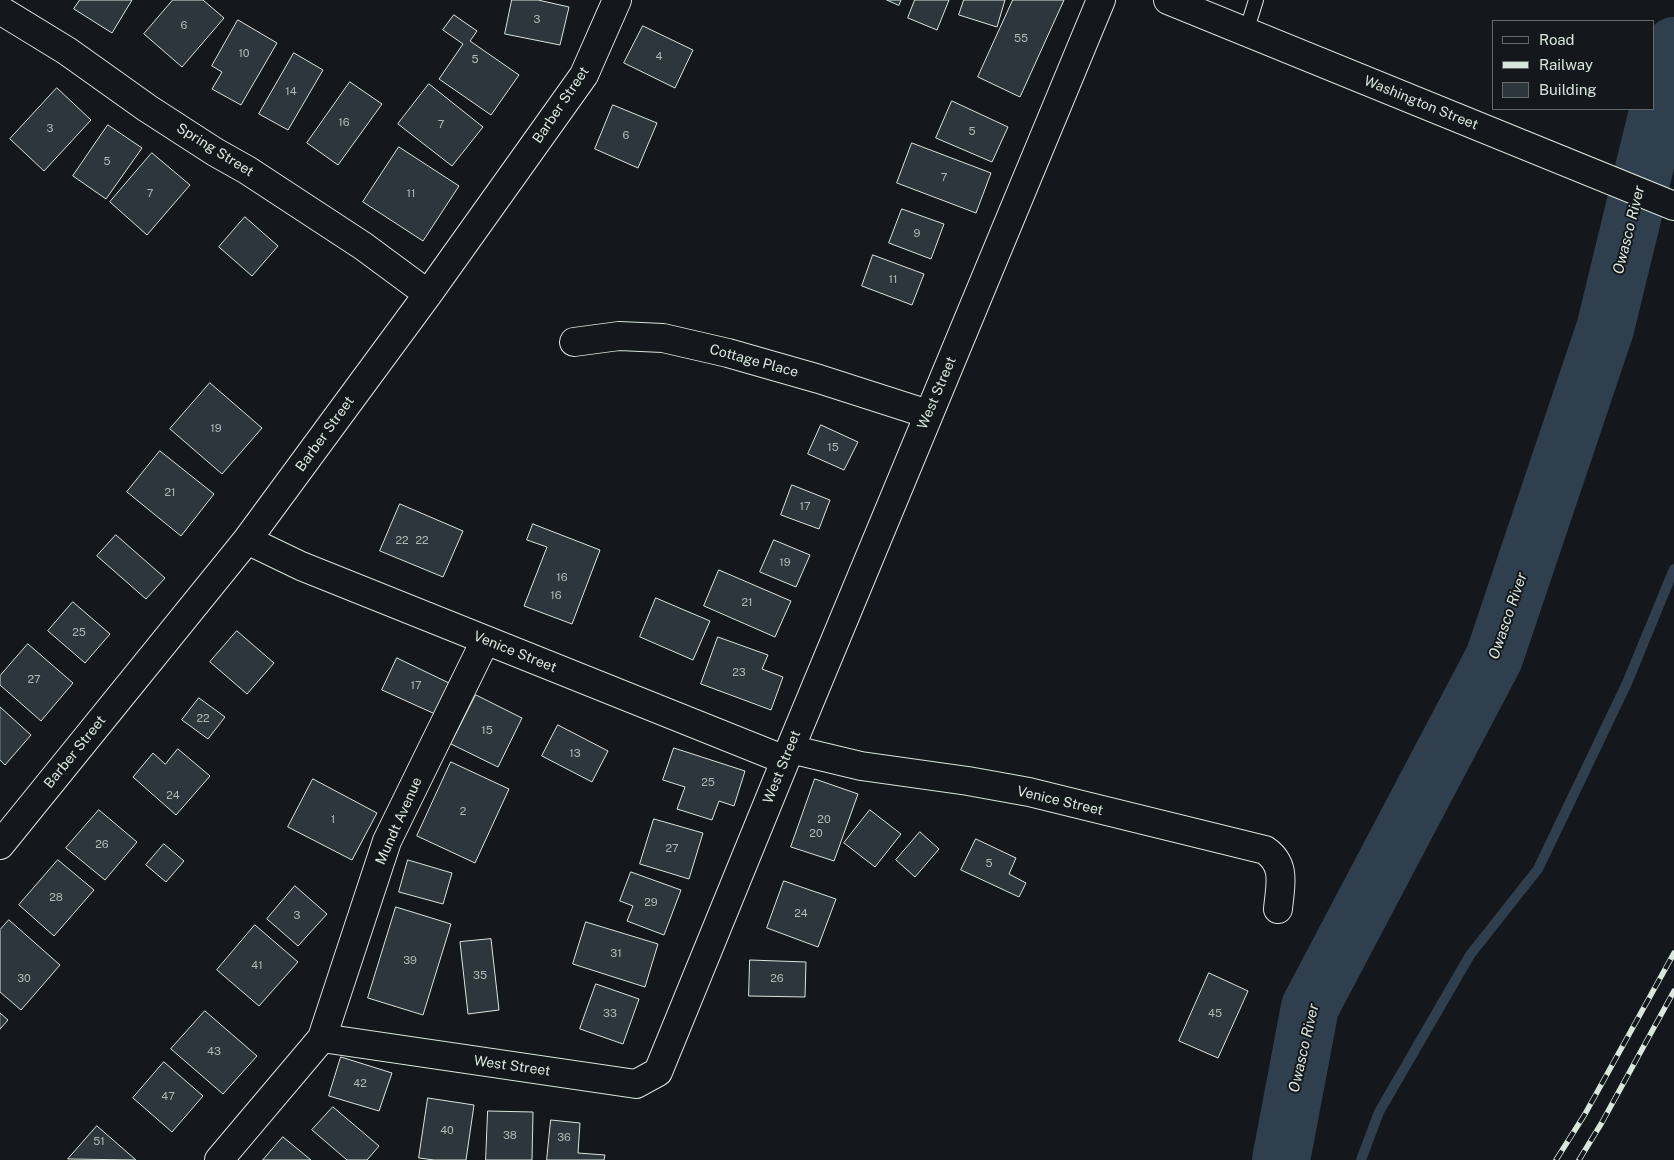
<!DOCTYPE html>
<html>
<head>
<meta charset="utf-8">
<style>
	body { margin:0 }
	#map { position:relative; width:1674px; height:1160px; overflow:hidden; background:#14181c; font-family:"Public Sans",sans-serif }
	canvas { display:block }
	.legend { position:absolute; left:1492px; top:20px; width:162px; height:90px; box-sizing:border-box; background:#14181c; border:1px solid #626a69; margin:0; padding:6px 9px; list-style:none; font-size:15px; color:#d8e6dc }
	.legend li { display:flex; align-items:center; gap:10px; height:25px }
	.legend b { width:25px; border:1px solid #626a69 }
</style>
</head>
<body>
<div id="map">
<canvas width="1674" height="1160"></canvas>
<ul class="legend">
<li><b style="height:6px;background:#14181c"></b>Road</li>
<li><b style="height:6px;background:#d8e6dc"></b>Railway</li>
<li><b style="height:14px;background:#2c363c"></b>Building</li>
</ul>
</div>
<script>
const c = document.querySelector('canvas').getContext('2d');
c.lineJoin = 'round';
function strokePath(path, color, width, dash) {
  c.strokeStyle = color;
  c.lineWidth = width;
  c.lineCap = dash ? 'butt' : 'round';
  c.setLineDash(dash || []);
  c.stroke(path);
}
function paint(path, color) {
  c.fillStyle = color;
  c.fill(path, 'evenodd');
}
function label(font, color, halo, rows, align = 'center') {
  c.font = font + ' "Public Sans",sans-serif';
  c.lineWidth = 4;
  c.setLineDash([]);
  c.textBaseline = 'middle';
  c.strokeStyle = halo;
  c.fillStyle = color;
  for (const [text, x, y, turn = 0] of rows) {
    c.save();
    c.translate(x, y);
    c.rotate((+turn || 0) * Math.PI / 180);
    c.textAlign = isNaN(turn) ? turn : align;
    if (halo) c.strokeText(text, 0, 0);
    c.fillText(text, 0, 0);
    c.restore();
  }
}
const stream = new Path2D(`
	M1361,1160L1379,1112L1470,955L1538,869L1627,683L1674,569`);
const river = new Path2D(`
	M1281,1160L1310,1007L1494,658L1605,329L1674,46`);
const building = new Path2D(`
	M80,0H132L112,33L74,9Z
	M173,0H203L224,18L182,67L144,34Z
	M512,0H538L569,7L560,45L505,34Z
	M887,0H901L899,5Z
	M915,0H949L937,30L908,18Z
	M964,0H1005L997,27L959,15Z
	M1013,0H1064L1020,97L978,77Z
	M454,15L477,31L470,41L519,75L491,115L439,79L463,44L443,30Z
	M238,20L277,43L241,105L212,89L222,72L212,66Z
	M643,26L693,50L675,88L624,63Z
	M294,53L323,70L288,130L259,114Z
	M350,82L382,104L338,165L307,143Z
	M429,84L483,127L452,166L398,124Z
	M57,88L91,120L44,171L10,139Z
	M952,101L1008,127L992,162L936,138Z
	M613,105L657,123L638,168L595,149Z
	M108,125L142,148L106,199L73,176Z
	M912,143L991,173L976,213L897,183Z
	M399,147L459,186L423,241L363,202Z
	M152,153L190,185L147,235L110,202Z
	M902,209L944,224L931,259L889,243Z
	M245,217L278,246L252,276L219,247Z
	M873,255L924,274L912,305L862,286Z
	M210,383L262,428L222,474L170,429Z
	M821,425L858,442L844,470L808,454Z
	M160,451L214,494L181,536L127,492Z
	M792,485L830,500L819,529L781,515Z
	M400,504L463,531L443,577L380,551Z
	M533,524L600,550L572,624L524,606L547,547L527,540Z
	M116,535L165,578L146,599L97,556Z
	M774,540L810,555L796,587L760,572Z
	M719,570L791,601L775,637L704,606Z
	M656,598L710,621L693,660L640,637Z
	M73,602L110,634L85,663L48,631Z
	M237,631L274,663L247,694L210,662Z
	M718,637L768,655L762,669L783,677L771,710L701,684Z
	M28,644L73,683L41,721L0,685V676Z
	M397,658L449,683L435,714L382,690Z
	M476,695L522,718L498,767L451,744Z
	M199,698L225,717L208,739L182,720Z
	M0,707L31,735L5,765L0,760Z
	M558,725L608,751L592,782L542,756Z
	M674,748L745,771L734,806L719,801L712,820L677,809L685,787L663,780Z
	M178,749L210,776L176,815L133,777L153,753L165,764Z
	M451,762L509,789L475,863L417,836Z
	M313,779L377,813L352,860L288,827Z
	M815,779L858,794L834,861L791,847Z
	M99,810L137,842L105,880L66,848Z
	M870,810L901,834L875,867L844,843Z
	M654,819L703,833L689,879L640,864Z
	M920,832L939,849L915,877L896,860Z
	M976,839L1016,858L1009,874L1026,883L1019,897L961,870Z
	M164,844L184,861L166,882L146,865Z
	M58,860L94,890L54,936L19,905Z
	M408,860L452,873L443,904L399,892Z
	M631,872L681,890L664,935L627,921L633,906L620,901Z
	M784,881L836,899L818,947L767,928Z
	M295,886L327,914L298,946L267,919Z
	M396,907L451,924L423,1015L368,998Z
	M9,920L60,965L21,1010L0,992V930Z
	M586,922L658,944L645,987L573,964Z
	M255,925L298,962L259,1006L217,970Z
	M491,939L499,1010L468,1014L460,942Z
	M750,960L806,962L805,997L749,996Z
	M1209,973L1248,991L1218,1058L1179,1041Z
	M596,984L639,999L623,1044L580,1029Z
	M205,1011L257,1056L223,1094L171,1049Z
	M0,1013L8,1020L0,1029Z
	M341,1057L392,1073L379,1111L329,1096Z
	M164,1062L203,1096L172,1132L133,1098Z
	M428,1098L474,1105L466,1160H434L419,1158Z
	M333,1107L379,1146L367,1160H347L312,1130Z
	M488,1111L533,1112L532,1160H486Z
	M551,1120L580,1123L578,1153L605,1155L604,1160H547Z
	M97,1126L136,1160L68,1159Z
	M283,1137L311,1160H263Z`);
const lane = new Path2D(`
	M1246,32L1256,0`);
const street = new Path2D(`
	M1168,0L1674,206
	M0,10L67,51L147,108L215,152L247,170L363,246L428,294
	M574,342L619,336L663,338L728,353L819,379L928,414
	M247,540L301,566L785,760
	M790,749L861,766L968,781L1029,792L1265,850C1287,865 1280,886 1278,909
	M0,845L247,540L428,294L584,75L617,0
	M322,1038L387,841L485,641
	M219,1160L322,1038L636,1084L658,1072L790,749L1101,0`);
const rail = new Path2D(`
	M1556,1160L1585,1114L1674,953
	M1579,1160L1601,1124L1674,991`);
const numberNames = [
	["3",537,20],
	["6",184,26],
	["55",1021,39],
	["10",244,54],
	["4",659,57],
	["5",475,60],
	["14",291,92],
	["16",344,123],
	["7",441,125],
	["3",50,129],
	["5",972,132],
	["6",626,136],
	["5",107,162],
	["7",944,178],
	["7",150,194],
	["11",411,194],
	["9",917,234],
	["11",893,280],
	["19",216,429],
	["15",833,448],
	["21",170,493],
	["17",805,507],
	["22",402,541],
	["22",422,541],
	["19",785,563],
	["16",562,578],
	["16",556,596],
	["21",747,603],
	["25",79,633],
	["23",739,673],
	["27",34,680],
	["17",416,686],
	["22",203,719],
	["15",487,731],
	["13",575,754],
	["25",708,783],
	["24",173,796],
	["2",463,812],
	["1",333,820],
	["20",824,820],
	["20",816,834],
	["26",102,845],
	["27",672,849],
	["5",989,864],
	["28",56,898],
	["29",651,903],
	["24",801,914],
	["3",297,916],
	["31",616,954],
	["39",410,961],
	["41",257,966],
	["35",480,976],
	["30",24,979],
	["26",777,979],
	["33",610,1014],
	["45",1215,1014],
	["43",214,1052],
	["42",360,1084],
	["47",168,1097],
	["40",447,1131],
	["38",510,1136],
	["36",564,1138],
	["51",99,1142]
];
const streetNames = [
	["Washington Street",1421,103,22],
	["Barber Street",561,105,-56],
	["Spring Street",215,150,32],
	["Cottage Place",754,361,15],
	["West Street",937,393,-67],
	["Barber Street",325,434,-54],
	["Venice Street",515,652,22],
	["Barber Street",75,752,-51],
	["West Street",782,767,-68],
	["Venice Street",1060,801,13],
	["Mundt Avenue",399,821,-66],
	["West Street",512,1066,8]
];
const waterNames = [
	["Owasco River",1629,230,-76],
	["Owasco River",1508,616,-71],
	["Owasco River",1304,1048,-77]
];
strokePath(stream, '#2f3f4d', 10);
strokePath(river, '#2f3f4d', 58);
paint(building, '#2c363c');
strokePath(building, '#d8e6dc', 1);
strokePath(lane, '#d8e6dc', 16);
strokePath(street, '#d8e6dc', 30);
strokePath(lane, '#14181c', 14);
strokePath(street, '#14181c', 28);
strokePath(rail, '#d8e6dc', 5.5);
strokePath(rail, '#14181c', 4, [11]);
label('11px', '#adbab4', null, numberNames);
label('14px', '#d8e6dc', '#14181c', streetNames);
label('italic 15px', '#d8e6dc', '#14181c', waterNames);
</script>
</body>
</html>
